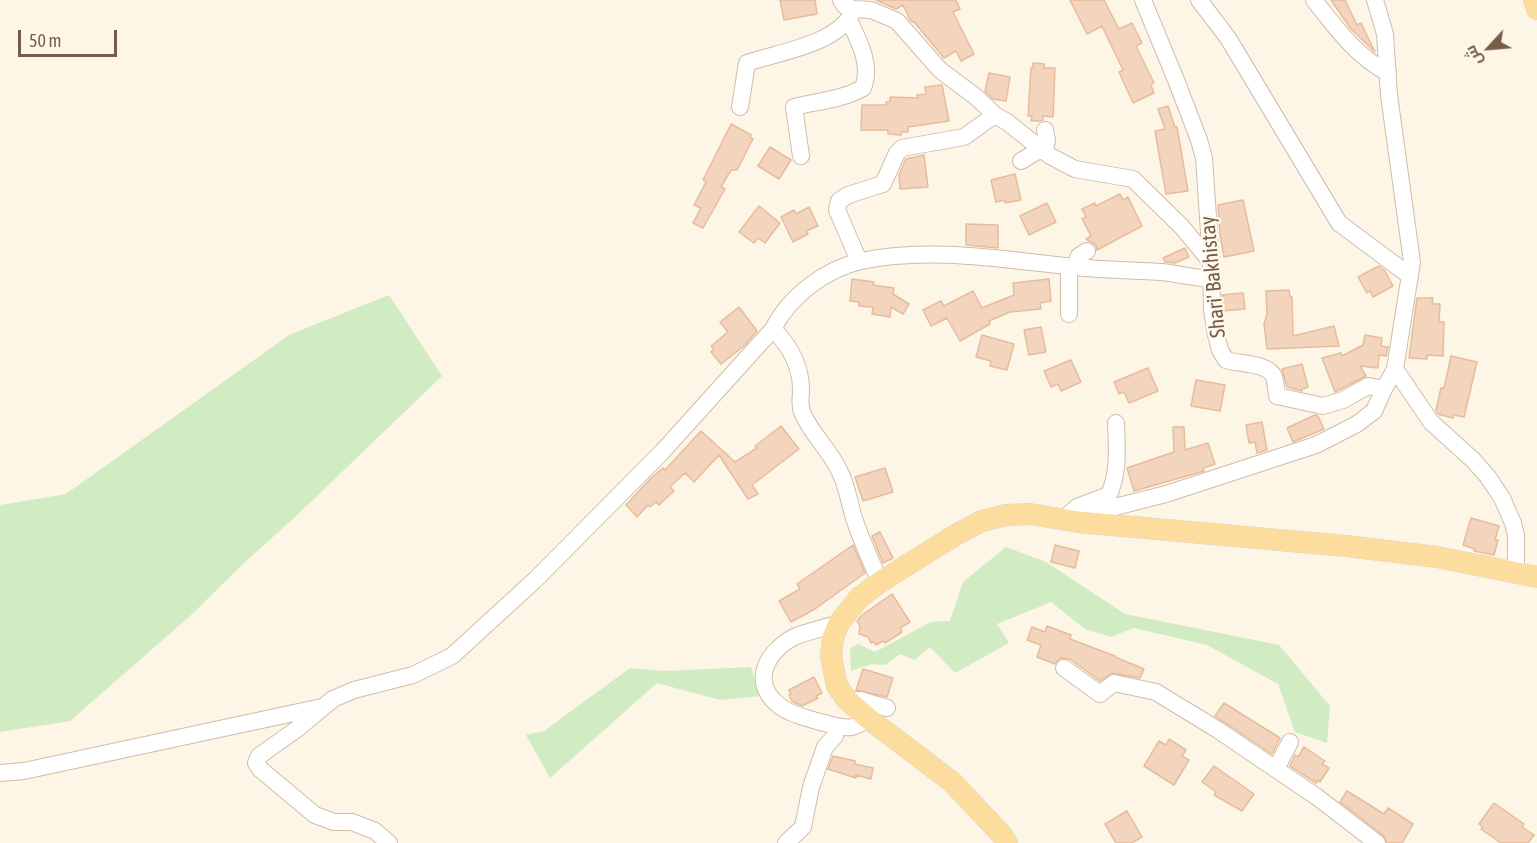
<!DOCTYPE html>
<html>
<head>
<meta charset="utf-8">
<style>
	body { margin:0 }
	#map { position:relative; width:1537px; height:843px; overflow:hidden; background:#fdf5e6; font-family:"Asap Condensed",Cairo,sans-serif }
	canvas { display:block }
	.north { position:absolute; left:1459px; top:18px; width:60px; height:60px; -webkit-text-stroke:4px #fff9ec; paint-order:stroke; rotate:244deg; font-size:16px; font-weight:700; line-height:24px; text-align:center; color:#775c4a }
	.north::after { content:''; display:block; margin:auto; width:21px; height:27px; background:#775c4a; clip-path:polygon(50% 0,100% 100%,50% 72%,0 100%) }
	.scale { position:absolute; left:18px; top:30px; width:99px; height:27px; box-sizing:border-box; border:3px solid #775c4a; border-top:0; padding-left:8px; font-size:18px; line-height:21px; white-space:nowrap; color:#775c4a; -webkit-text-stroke:4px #fff9ec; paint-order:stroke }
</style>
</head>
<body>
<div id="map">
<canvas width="1537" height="843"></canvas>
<div class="north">ش</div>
<div class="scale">50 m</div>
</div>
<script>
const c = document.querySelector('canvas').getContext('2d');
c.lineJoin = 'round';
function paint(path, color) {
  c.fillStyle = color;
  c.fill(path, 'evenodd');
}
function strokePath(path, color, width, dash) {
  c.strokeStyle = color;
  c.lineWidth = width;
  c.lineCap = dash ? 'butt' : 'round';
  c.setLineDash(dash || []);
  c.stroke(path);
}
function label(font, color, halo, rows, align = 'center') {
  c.font = font + ' "Asap Condensed",sans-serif';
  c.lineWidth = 4.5;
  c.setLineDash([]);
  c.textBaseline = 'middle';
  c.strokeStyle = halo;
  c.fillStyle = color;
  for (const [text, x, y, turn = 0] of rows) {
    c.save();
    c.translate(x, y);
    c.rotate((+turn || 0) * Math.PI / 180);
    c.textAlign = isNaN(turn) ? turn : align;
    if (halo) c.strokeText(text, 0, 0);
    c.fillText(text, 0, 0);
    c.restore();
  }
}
const green = new Path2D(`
	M389,295L442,376L294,518L246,561L190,616L70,721L0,732V505L66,494L289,335Z
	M1006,547L1046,562L1125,614L1279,645L1330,706L1327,743L1295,732L1278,684L1207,645L1134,628L1111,637L1085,629L1051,602L997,624L1009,643L955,673L930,647L915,660L900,654L885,665L872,664L851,671L850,648L859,644L875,652L931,622L950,621L963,582Z
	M751,667L760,696L720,700L657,683L550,778L526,735L544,731L630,668L665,671Z`);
const building = new Path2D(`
	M780,0H815L817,14L784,20Z
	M876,0H956L960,9L953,12L974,54L961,61L956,51L944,58L915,23L910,20L903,5L896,9Z
	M1070,0H1104L1119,29L1132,23L1142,43L1136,46L1154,83L1151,85L1154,93L1133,103L1119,72L1123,70L1102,26L1087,34Z
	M1331,0H1345L1357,25L1361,23L1375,52L1351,29Z
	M1033,63L1044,64V68H1055L1053,117L1043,116V120L1039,121H1031L1032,116H1028L1031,68H1033Z
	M989,73L1010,77L1006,101L993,99L985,91Z
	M942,85L949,121L908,127V132H901V135L888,134V130H861L862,105H886V102H890V97L918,98L917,95L926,94L925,87Z
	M1168,106L1175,127H1177L1188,191L1166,194L1155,131L1165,129L1158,109Z
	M731,124L751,135L750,137L753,139L737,170H731L721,187L725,189L703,228L693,223L701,208L694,205L706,182L703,180Z
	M770,147L791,160L779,179L758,166Z
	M924,155L928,187L900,189L899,175L906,159Z
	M1015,174L1021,200L1005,203V200L996,202L991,180Z
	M1120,194L1123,200L1128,197L1142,226L1097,250L1096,245L1086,239L1091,236L1082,219L1086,217L1082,209L1095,203L1096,206Z
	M1243,200L1254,251L1224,257L1220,234L1218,205Z
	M1047,203L1056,222L1029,235L1020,216Z
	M759,206L780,223L765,243L758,238L754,243L739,232Z
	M809,207L818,226L806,231L808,234L793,242L781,217L794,210L796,214Z
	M966,224L998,225V248L966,245Z
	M1185,248L1189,257L1175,263L1165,262L1163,258Z
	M1379,266L1385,271L1393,286L1373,297L1370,291L1367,293L1358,277Z
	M852,279L874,282L873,285L894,288L893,294L909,304L903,314L891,307L890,317L872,314L873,307L859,306V302L850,301Z
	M1049,279L1051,301L1040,303L1041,309L1010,312L989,321L990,324L960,341L947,318L931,326L923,310L941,301L944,306L973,291L982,308L1014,295L1013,283Z
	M1289,290L1290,297H1292L1293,336L1334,326L1339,346L1267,349L1264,324L1267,314L1266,291Z
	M1243,293L1245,309L1223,311L1222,295Z
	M1417,298H1433L1432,304H1440L1439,322H1444L1443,356L1427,355V359L1409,358Z
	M739,307L757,331L744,346L721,364L711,352L714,349L711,346L728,332L720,322Z
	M1041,327L1046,352L1029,355L1024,330Z
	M982,335L1014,344L1007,370L990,366L991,361L976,357Z
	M1365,335L1382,338L1381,346L1388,347L1386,356L1379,355L1378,368L1360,366L1366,376L1335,392L1322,358L1341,353L1342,356L1363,345Z
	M1451,356L1477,362L1464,417L1454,415L1453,418L1438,414L1436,410L1441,388H1444Z
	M1071,360L1081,382L1061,391L1058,384L1051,387L1044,371Z
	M1302,364L1308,387L1302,389V391L1287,387L1282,369Z
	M1148,368L1158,391L1129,403L1124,392L1119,394L1114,382Z
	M1196,380L1225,385L1220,411L1191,406Z
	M1315,415L1318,416L1324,429L1293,442L1287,428Z
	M1262,422L1267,450L1257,453L1255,442L1249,443L1246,425Z
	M781,426L799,449L752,485L758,494L748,499L719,455L694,482L685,473L670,487L674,491L659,505L656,502L650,507L648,505L637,517L626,505L651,478L663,468L665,470L701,431L735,462L757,448L755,446Z
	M1173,427H1184L1185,450L1208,443L1215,464L1203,468L1204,471L1134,491L1127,468L1174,452Z
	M885,468L893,492L863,501L855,477Z
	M1471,518L1499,526L1495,540H1498L1494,555L1474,551L1475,549L1463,545Z
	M880,532L893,558L883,563L872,536Z
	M853,545L865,573L815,609L791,622L779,601L800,589L797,584Z
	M1055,545L1079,551L1075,568L1051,562Z
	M892,594L910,622L900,628L902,632L885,643L883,641L876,645L874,642L871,643L868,637L859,634L860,626L857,621L862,615Z
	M1047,626L1071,635L1070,639L1115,656V657L1144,669L1140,678L1112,673L1100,681L1070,659L1060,658L1055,664L1037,657L1041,645L1027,640L1032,627L1045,632Z
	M863,669L893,678L887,697L856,690Z
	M814,677L822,693L816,696L818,698L802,706L792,701L789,695L791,694L789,690Z
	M1224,703L1280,738L1272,754L1215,716Z
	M1169,739L1186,750L1182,756L1189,760L1174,785L1144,766L1159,741L1166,745Z
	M1304,747L1325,761L1322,764L1329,768L1320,782L1318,780L1316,783L1290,766L1295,755L1298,757Z
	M833,756L855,761V764L873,768L871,779L856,775V778L828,769Z
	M1214,766L1254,794L1242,811L1214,795L1216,792L1202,782Z
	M1347,791L1384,814L1388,808L1413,824L1402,843H1387L1383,835L1340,802Z
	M1494,803L1524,824L1522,827L1534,835L1528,843H1501L1481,829L1483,827L1479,824Z
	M1127,811L1142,837L1132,843H1116L1105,824Z`);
const minor = new Path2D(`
	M841,0L845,6L854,9L871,10L897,21L940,70L976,97L995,115L1007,122L1050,156L1075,169L1133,179L1182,227L1211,262
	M1199,0L1228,38L1339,223L1410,276
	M1314,0C1336,28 1356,56 1388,73
	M1375,0L1385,34L1389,95L1412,262L1395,369L1384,389
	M740,107L747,63C779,52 839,44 853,11
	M1044,152L1047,141L1045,130
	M801,156L794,107C818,101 841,100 863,88C872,65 859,41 849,20
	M1021,161L1041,149
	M859,261L837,210L839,201L848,195L883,184L897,153L902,148L964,137L995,115
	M1069,267V314
	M1075,267L1079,256L1087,251
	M773,329C789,345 801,366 801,390C801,398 799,404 802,412C811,434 829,449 839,470C847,485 849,502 854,518C861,540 871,561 880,582
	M1395,369L1431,422L1473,460L1488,477L1502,498L1513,523L1516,536V573
	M1063,519L1077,507L1109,495C1119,471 1117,449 1116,423
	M1078,522L1095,512L1166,494L1316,445L1357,424L1374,411L1384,389L1368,386L1343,400L1323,406L1277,396C1276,390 1276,383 1274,377C1269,363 1239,364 1226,360L1220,350L1216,335L1212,310L1211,262L1204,158L1199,140L1176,80L1143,0
	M839,623C825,628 808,631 794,637C766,652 749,684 781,707C792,715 807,718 820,722C830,724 842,729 852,727C858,725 864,721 869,719
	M1064,668L1100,694L1114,683L1156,692L1218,730L1317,797L1377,843
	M847,700H860L887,708
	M1276,769L1290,742
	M0,773L24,771L322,707
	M389,843L375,831L352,822H334L315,815L260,769L256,763L259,756L297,729L333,699L354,690L413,675L452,656L535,580L662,452L773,329C789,297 825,269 861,261C927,247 999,259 1066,266C1098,270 1130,270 1162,272C1178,274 1195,278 1212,279
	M786,843L803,827L811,787L825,747L835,736L837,726`);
const major = new Path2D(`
	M1534,0L1537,9
	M1007,843L1002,835L952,782L869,719L847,700L837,686L831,656L833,638L839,623L859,598L880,582L957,534L982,521L1006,515L1030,514L1078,522L1346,546L1437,557L1537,577`);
const streetNames = [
	["Shari' Bakhistay",1213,277,-95]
];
paint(green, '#d1ebc3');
paint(building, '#f3d5bd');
strokePath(building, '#e6bc9d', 1.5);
strokePath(minor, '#cfbdac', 18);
strokePath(major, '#dcd5d0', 22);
strokePath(minor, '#fff', 16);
strokePath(major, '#fcdd9d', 21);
label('21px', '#775c4a', '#fff9ec', streetNames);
</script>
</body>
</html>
